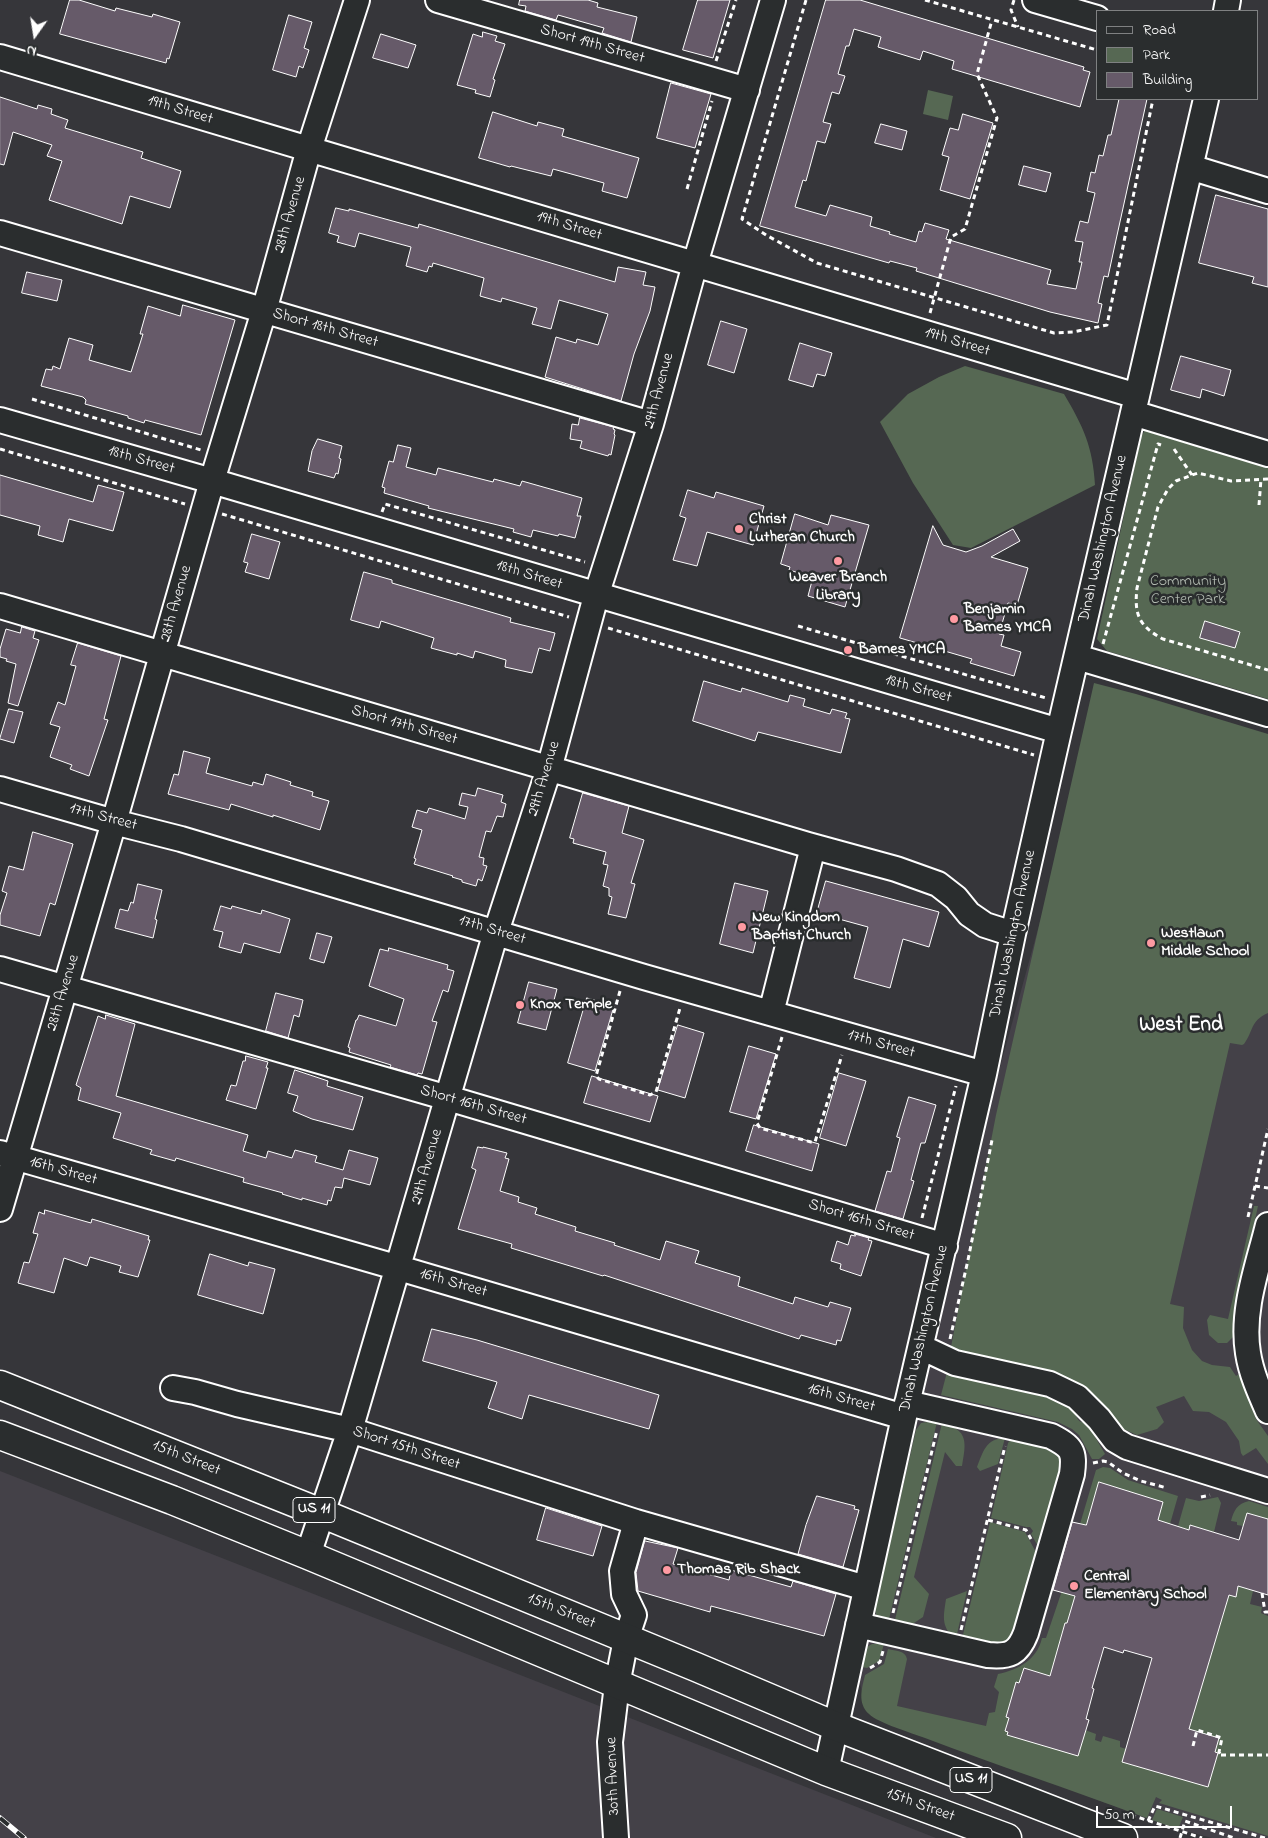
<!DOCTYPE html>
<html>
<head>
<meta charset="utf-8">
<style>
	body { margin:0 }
	#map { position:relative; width:1268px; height:1838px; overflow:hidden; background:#36363a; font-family:"Indie Flower",sans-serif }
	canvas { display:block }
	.legend { position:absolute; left:1096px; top:10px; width:162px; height:90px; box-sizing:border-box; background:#2a2d2e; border:1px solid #7f8182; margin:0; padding:6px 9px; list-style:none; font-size:15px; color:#fff }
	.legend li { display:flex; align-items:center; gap:10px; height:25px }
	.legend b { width:25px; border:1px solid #7f8182 }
	.north { position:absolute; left:10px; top:10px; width:50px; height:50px; -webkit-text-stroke:4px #2a2d2e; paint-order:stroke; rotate:193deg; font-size:14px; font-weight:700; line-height:20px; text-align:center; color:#fff }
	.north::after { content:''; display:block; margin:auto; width:18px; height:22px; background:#fff; clip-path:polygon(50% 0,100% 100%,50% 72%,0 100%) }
	.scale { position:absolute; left:1096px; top:1806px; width:136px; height:22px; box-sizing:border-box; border:2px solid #fff; border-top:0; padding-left:6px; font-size:15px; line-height:18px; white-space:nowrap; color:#fff; -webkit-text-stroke:4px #2a2d2e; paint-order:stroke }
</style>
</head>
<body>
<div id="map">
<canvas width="1268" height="1838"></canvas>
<ul class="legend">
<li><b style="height:6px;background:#2a2d2e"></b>Road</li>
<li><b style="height:14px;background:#566853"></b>Park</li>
<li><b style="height:14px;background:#665a69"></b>Building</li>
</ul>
<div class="north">N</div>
<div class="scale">50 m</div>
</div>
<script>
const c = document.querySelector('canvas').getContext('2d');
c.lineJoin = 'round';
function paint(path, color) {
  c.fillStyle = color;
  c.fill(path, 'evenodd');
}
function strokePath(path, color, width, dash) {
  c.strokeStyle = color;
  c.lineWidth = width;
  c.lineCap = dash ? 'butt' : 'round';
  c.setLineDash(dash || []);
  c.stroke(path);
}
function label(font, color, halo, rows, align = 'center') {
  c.font = font + ' "Indie Flower",sans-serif';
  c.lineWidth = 5;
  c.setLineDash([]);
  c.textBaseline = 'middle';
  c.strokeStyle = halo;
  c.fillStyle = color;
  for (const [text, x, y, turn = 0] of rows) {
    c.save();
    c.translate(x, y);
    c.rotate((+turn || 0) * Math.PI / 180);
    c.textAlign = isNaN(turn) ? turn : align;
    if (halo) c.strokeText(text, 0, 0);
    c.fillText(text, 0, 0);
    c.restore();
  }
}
const built = new Path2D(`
	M1102,696L1268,746V1838H1212L1178,1829L1141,1816L875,1717L865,1709L859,1677L944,1306L980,1140Z
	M0,1471L936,1838H0Z`);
const green = new Path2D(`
	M928,90L953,96L948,120L923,114Z
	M965,366L1064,394C1083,426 1093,447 1095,485L971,548L953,545L913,483L880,422L908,394L939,377Z
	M1152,427L1268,461V699L1107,651L1097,639L1141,437L1145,430Z
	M1094,683L1136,694L1268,734V1013C1250,1021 1254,1030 1244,1044L1242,1045L1230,1043L1170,1304L1184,1307L1183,1328L1192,1350L1202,1361L1212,1365L1230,1367L1236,1376L1239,1374L1256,1419L1268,1436V1464L1256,1448L1243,1456L1241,1453L1239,1441L1226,1422L1209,1412L1193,1411L1184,1396L1156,1407L1164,1422L1157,1429L1137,1435L950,1352L996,1115Z
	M1254,1206H1258L1233,1320L1234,1336L1227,1343H1218L1209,1335L1207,1320L1210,1315L1228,1319Z
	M947,1372L1043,1394L1066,1404L1075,1411C1077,1420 1078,1422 1087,1423L1105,1454L1099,1459H1092L1079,1435L1072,1429L1058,1422L941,1395Z
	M934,1421L937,1422L888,1623C880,1620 876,1618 875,1609L916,1430L921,1423Z
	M942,1423C969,1430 966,1443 962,1466H956L945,1452L914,1577L929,1594L923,1617L911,1625L894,1624Z
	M1005,1438L998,1464L980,1471L977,1467C983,1452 986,1438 1005,1438Z
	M1011,1439C1030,1443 1055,1443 1063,1462L1039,1548L1031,1534L1033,1531L1030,1527H1026L991,1518L1008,1443Z
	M1103,1467L1110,1468L1128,1480L1178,1496L1170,1524L1158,1520L1163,1502L1099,1482L1086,1525L1080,1524L1096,1470Z
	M1218,1497L1221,1503L1214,1532L1190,1525L1189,1530L1178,1526L1186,1498L1199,1501Z
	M1249,1501L1268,1507V1519L1248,1513L1243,1526L1237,1525V1522L1231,1521C1234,1510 1237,1504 1249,1501Z
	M990,1522L1025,1532L1038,1556L1013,1638L1000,1646L962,1639Z
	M1072,1561L1081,1577L1067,1623H1065L1061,1636L1063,1637L1051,1672V1676L1024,1668L1019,1683L1016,1682L1006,1717L1009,1718L1005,1731L1085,1730L1096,1734L1095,1740L1101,1742L1103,1736L1120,1741V1747L1126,1749L1122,1762L1208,1787L1218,1753L1185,1743L1229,1595L1236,1596L1238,1586L1253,1591L1250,1604L1262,1607L1261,1613L1268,1616V1836L1159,1803L1162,1800L1156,1797L1147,1818L1141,1816C1069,1789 996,1765 925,1738C912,1733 878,1723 869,1714C857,1703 862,1688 865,1675L884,1664L888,1649C896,1651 905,1650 907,1659L897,1706L986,1726L989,1713L995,1712L999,1692L994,1687L998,1674C1018,1670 1037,1660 1042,1638H1046Z
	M967,1591L957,1634L955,1638C940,1627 944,1614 946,1599Z
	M872,1644H884L879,1661L867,1668L862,1667L867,1647Z
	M1157,1809L1183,1817L1178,1829L1152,1820Z`);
const building = new Path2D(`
	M70,0H79L115,11L116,8L152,17L153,14L180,22L169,59L167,58L166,63L60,34Z
	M520,0H588L598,3L597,7L637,17L631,42L602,33L604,28L558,15L556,20L525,11L526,6L519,5Z
	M698,0H730L713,58L683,50Z
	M826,0H860L1084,67L1083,70L1090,72L1080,107L952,69L954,61L923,51L920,60L878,47L881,37L854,29L849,46H846L838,74L845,76L839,94L832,92L823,122L831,124L825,143L817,141L806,181L803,180L795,207L826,216L830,205L872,217L870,226L890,232L889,234L916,242L919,231L922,232L925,223L949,230L946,239L1051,270L1047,284L1076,289L1082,262H1079L1083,242L1075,241L1080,221L1088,223L1095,193L1087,191L1091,172L1095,173L1099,155L1103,156L1108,135H1111L1119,99H1147L1114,249L1108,277L1104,276L1098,303L1102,304L1098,323L1050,312L916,271L917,268L890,261L889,263L760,226Z
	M289,15L312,22L304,48L309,50L303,68L299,66L296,77L273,70Z
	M483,32L497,36L495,41L505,44L493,79L495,80L490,97L475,93L476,90L457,85L473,34L482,37Z
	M381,34L416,45L408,68L373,58Z
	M671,83L711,94L695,148L657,138Z
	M0,97L37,109L38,105L52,109L51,114L68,120L65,128L143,152L141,158L181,171L170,208L130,196L122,224L49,200L62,161L47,156L52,145L13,132L4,165L0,164Z
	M493,112L537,126L538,122L564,129L562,136L639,158L627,198L602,191L604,183L553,169L551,176L511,166L510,167L479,158Z
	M963,114L993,123L970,199L940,190L949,157L942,155L950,128L958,130Z
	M881,124L907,131L902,150L875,143Z
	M1024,166L1051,173L1046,192L1019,185Z
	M1216,195L1268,209V287L1252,283L1254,277L1199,263Z
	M336,208L349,211V209L418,228L419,224L615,282L618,267L646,272L643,285L655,287L650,311L634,354L621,401L545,377L556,337L576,343L577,339L598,345L608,314L559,300L551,329L532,324L537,308L502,298L501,302L480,296L484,278L433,263L432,267L429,266L427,272L406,266L411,247L359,233L355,247L337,242L339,236L329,233Z
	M27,272L62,280L57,301L22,293Z
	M183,305L235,320L201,435L145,420L144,423L128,418V416L85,404L86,400L83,397L41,386L46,369L52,370L53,366L60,369L69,338L93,345L89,360L131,372L143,334H140L148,306L180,316Z
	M721,321L747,329L734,373L708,365Z
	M800,343L832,353L825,376L817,374L813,387L789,380Z
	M1181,356L1231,370L1224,396L1202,389L1200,398L1171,390Z
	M580,418L614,427L613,429L615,430L614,434L615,435L611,455L609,454L608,456L580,448L582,441L570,439L572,424L578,425Z
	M318,439L342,446L339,458L341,459L338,474L336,473L334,478L308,471L312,451Z
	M398,445L411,448L406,467L436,475L438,468L493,482L494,479L520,486L522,481L582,498L577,516H581L575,538L559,534L558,536L533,530L531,537L513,532L514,529L428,508L429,506L384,493L385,488L382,487L389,461L393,462Z
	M0,475L93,502L98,485L124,492L113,531L69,519L63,542L38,535L40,526L0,515Z
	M688,490L714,498L716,492L764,506L753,545L707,532L697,566L673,560L686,518L680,516Z
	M795,514L828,525L831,515L869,525L845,607L808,596L813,577L789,570L790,567L781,564Z
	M933,526L943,545L966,552L982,546L1013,529L1020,541L991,557L1028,568L1017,605L1008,603L999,634L1004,635L1001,646L1021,652L1014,676L970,663L972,659L900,638Z
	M252,534L280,542L269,579L245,572L248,563L244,562Z
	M364,572L392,580V583L511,618L510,622L555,633L550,651L539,648L532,673L505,667L506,660L475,651L473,658L457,653V655L431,648L434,638L381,621L379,628L351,620Z
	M1205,621L1240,632L1235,648L1200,638Z
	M22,627L35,631L33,638L39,640L18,706L8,703L16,664L6,661L7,659L0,657V649L6,629L20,633Z
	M78,643L121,656L104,719L108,720L89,776L70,769L72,765L50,757L60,727L50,724L58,702L65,705L76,666L71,665Z
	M704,681L741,692L742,688L788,702L790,695L805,699L803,706L830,714L832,709L847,713L845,718L850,719L841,753L758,732L755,741L693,721Z
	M9,709L23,712L14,743L0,739Z
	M184,751L210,758L206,773L252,786L253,782L263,785L266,774L291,782L290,785L313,792L312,796L329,801L320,830L273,815V817L231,804L229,810L168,794L174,774L178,775Z
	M478,788L503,795L501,802L506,804L503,817L497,816L491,832L486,831L479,857L484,858L483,865L487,866L482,881L478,879L476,886L462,882V880L452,877L453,876L414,864L416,859L414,858L422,830L412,827L417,810L427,813L429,808L465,819L468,807L459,805L462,793L475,796Z
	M583,793L629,806L622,833L644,840L631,883L635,884L626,918L608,914L612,897L609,896V888L603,886L608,865L603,864L606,852L573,843L574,839L570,838Z
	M33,832L73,844L55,905L50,903L40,936L0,925V915L7,893L2,891L9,866L23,870Z
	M826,881L939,912L929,947L903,939L890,988L854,978L868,927L817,913Z
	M735,883L768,891L753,953L720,944Z
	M138,884L162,890L155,919L157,920L153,938L115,928L120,909L128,911L131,902L133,903Z
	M221,906L231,909L232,906L261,914L262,910L290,919L280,953L244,943L241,953L219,947L223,932L214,930Z
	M317,933L332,937L324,963L310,959Z
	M389,948L448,965L447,969L454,971L448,992L443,990L432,1021L437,1022L422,1074L418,1073L417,1075L390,1067L391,1065L349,1052L350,1048L348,1047L356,1020H357L359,1015L396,1026L404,999L369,986L380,949L388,951Z
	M529,982L557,989L546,1030L518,1023Z
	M276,993L303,1000L299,1017L294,1015L288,1038L266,1031Z
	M587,998L614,1006L595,1071L568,1063Z
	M106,1015L135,1024L116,1096L248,1135L243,1151L266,1158L268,1151L292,1158L295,1150L317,1156L315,1162L343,1170L349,1150L378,1158L370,1185L344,1178L342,1188L335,1187L331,1201L328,1200L327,1205L302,1198V1200L282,1194L283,1193L243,1182L244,1178L176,1158L175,1161L150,1154L152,1150L113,1138L121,1113L78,1100L81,1088L76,1085L98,1016L105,1019Z
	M678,1025L704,1033L685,1098L658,1090Z
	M749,1046L776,1054L756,1119L730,1112Z
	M246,1056L268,1062L266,1068H268L256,1109L226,1100L231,1085L236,1086L243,1061H245Z
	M295,1070L328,1081L327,1086L363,1097L353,1130L312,1119L293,1111L298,1096L288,1093Z
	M839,1073L866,1081L846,1146L820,1138Z
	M592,1076L658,1096L650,1122L584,1103Z
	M909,1097L936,1105L925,1143H921L911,1180L914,1181L903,1219L875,1211L887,1171L891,1172L900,1138L897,1137Z
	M754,1125L819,1144L812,1171L746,1151Z
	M478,1147L483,1148V1147L507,1153L505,1158L509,1159L500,1191L519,1197L518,1202L537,1208L535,1214L576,1227L575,1231L615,1243L614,1245L660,1260L666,1241L699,1251L695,1263L740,1277L738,1286L793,1304L795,1297L828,1307L830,1302L851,1308L841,1341L837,1340L836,1345L801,1335L799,1339L604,1275L603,1276L511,1248L512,1244L458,1229L476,1170L472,1168Z
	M45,1210L91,1223L92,1219L149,1236L148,1240H150L138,1277L119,1272L121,1266L90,1257L87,1266L64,1258L54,1293L18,1283L24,1262L29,1263L38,1234L33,1233L39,1212L44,1214Z
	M855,1234L869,1238L868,1240L872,1241L861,1276L840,1269L841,1264L831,1261L837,1241L848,1245L851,1235L855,1236Z
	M210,1254L248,1266L249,1262L275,1269L263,1314L198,1295Z
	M432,1329L477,1340L659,1395L649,1429L529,1395L522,1419L488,1408L497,1382L423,1361Z
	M1099,1482L1163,1502L1158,1520L1189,1530L1190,1525L1239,1540L1247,1513L1268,1519V1595L1238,1586L1236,1597L1229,1595L1189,1729L1219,1738L1215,1752L1218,1753L1208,1787L1122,1762L1152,1658L1124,1650L1123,1653L1104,1647L1092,1688L1094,1689L1086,1719L1089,1720L1078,1756L1007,1735L1008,1732L1005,1731L1009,1718L1006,1717L1016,1682L1019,1683L1024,1668L1050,1676L1065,1623H1067L1075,1596L1053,1590L1072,1522L1086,1525Z
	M817,1496L855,1506L854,1509L859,1510L843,1567L798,1554L806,1525Z
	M546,1508L602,1526L593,1556L537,1540Z
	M645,1541L678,1548L673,1564L729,1580L731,1570L791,1587L793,1581L836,1594L824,1636L711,1606L710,1612L638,1591L636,1573Z`);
const path = new Path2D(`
	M806,0L742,219L766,235L817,263L1054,333L1073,332L1107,325L1153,99
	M925,0L1097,50
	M1014,0L1011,10L1018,27
	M716,61L736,0
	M687,189L712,101
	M930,313L951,237L965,229L997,118L977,74L992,20
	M32,399L201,450
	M0,449L185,504
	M1174,449L1192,475
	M1268,479L1231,481L1198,473L1192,475L1176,481L1168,489L1158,507L1137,588C1134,615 1139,626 1163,639L1268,670
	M1259,505L1261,479
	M382,512L385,504L585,562
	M222,514L569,617
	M798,626L1046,698
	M608,628L1034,755
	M1103,644L1158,444L1161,445
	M620,991L596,1076L599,1079L650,1095L656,1092L680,1008
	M782,1037L757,1123L760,1128L811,1142H815L842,1055
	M1255,1186L1268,1188
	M1248,1217L1268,1129
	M922,1218L956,1086
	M950,1339L968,1260L992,1140
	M1093,1463L1103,1461L1108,1462L1123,1473L1141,1481L1167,1488
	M1201,1497L1210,1495
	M988,1520L1026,1530L1031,1539
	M1262,1593L1265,1612H1268
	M893,1613L937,1430
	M961,1630L1005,1446
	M870,1668L880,1662L883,1651
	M1193,1746L1197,1730L1222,1738L1219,1752L1221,1755
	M1221,1755H1268
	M1131,1815L1202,1838
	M1148,1821L1155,1806L1265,1838`);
const minor = new Path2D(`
	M438,0L747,90
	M1035,0L1097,18
	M1226,11L1228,0
	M0,57L1137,396
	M1190,167L1268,191
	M0,233L651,424
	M1133,413L1268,454
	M0,420L212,481L1059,731
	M0,606L808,845L896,869L938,884L956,898L969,914L985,925L1013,934
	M1077,657L1268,714
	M0,789L114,822L181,839L644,977L984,1074
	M0,969L448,1098L945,1246
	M771,1013L813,847
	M0,1153L399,1268L904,1417
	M0,1209L114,822L212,481L264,311L309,149L357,0
	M1268,1225C1258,1266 1241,1310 1248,1353C1251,1373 1260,1393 1268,1411
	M921,1347L955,1363L1050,1384L1077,1397L1099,1419L1115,1440L1127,1447L1268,1491
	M173,1388L195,1392L237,1404L350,1430L636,1522L866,1588
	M308,1555L350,1430L496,932L549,769L596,596L651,424L695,264L773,0
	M858,1625L988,1655C1009,1657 1018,1654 1026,1633L1072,1474C1075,1451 1072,1447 1051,1436L907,1403
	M826,1771L904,1417L984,1074L1013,934L1059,731L1206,99
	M616,1838L610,1742L617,1685L626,1639L634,1615L624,1594L622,1571L636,1522`);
const major = new Path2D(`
	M0,1385L321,1513L696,1667L835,1726L1123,1838
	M0,1435L172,1500L308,1555L826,1771L1007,1838`);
const rail = new Path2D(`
	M0,1818L24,1838`);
const pathBridge = new Path2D(`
	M1180,1838L1185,1821L1234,1838`);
const markers = [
	[739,529,5,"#ff9aa2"],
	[838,561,5,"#ff9aa2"],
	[954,619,5,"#ff9aa2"],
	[848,650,5,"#ff9aa2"],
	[742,927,5,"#ff9aa2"],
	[1151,943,5,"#ff9aa2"],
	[520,1005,5,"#ff9aa2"],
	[667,1570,5,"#ff9aa2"],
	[1074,1586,5,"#ff9aa2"]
];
const shields = [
	[314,1510,42],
	[971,1780,42]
];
const shieldNames = [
	["US 11",314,1510],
	["US 11",971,1780]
];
const streetNames = [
	["Short 19th Street",592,45,16],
	["19th Street",180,111,17],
	["28th Avenue",291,215,-74],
	["19th Street",569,227,17],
	["Short 18th Street",325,329,16],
	["19th Street",957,343,17],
	["29th Avenue",660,391,-75],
	["18th Street",141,461,16],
	["Dinah Washington Avenue",1104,539,-77],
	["18th Street",529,576,17],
	["28th Avenue",177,604,-74],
	["18th Street",918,690,16],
	["Short 17th Street",404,726,16],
	["29th Avenue",545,779,-73],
	["17th Street",103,818,15],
	["17th Street",492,931,17],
	["Dinah Washington Avenue",1014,934,-78],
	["28th Avenue",64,993,-73],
	["17th Street",881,1045,16],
	["Short 16th Street",473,1106,16],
	["29th Avenue",428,1167,-74],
	["16th Street",63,1172,16],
	["Short 16th Street",861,1221,17],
	["16th Street",453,1284,16],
	["Dinah Washington Avenue",925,1329,-77],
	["16th Street",841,1399,16],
	["Short 15th Street",406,1449,18],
	["15th Street",186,1459,22],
	["15th Street",561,1612,22],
	["30th Avenue",614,1776,-92],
	["15th Street",920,1806,20]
];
const poiNames = [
	["Christ",749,520],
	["Lutheran Church",749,538],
	["Weaver Branch",838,578,"center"],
	["Library",838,596,"center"],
	["Benjamin",964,610],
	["Barnes YMCA",964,628],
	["Barnes YMCA",858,650],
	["New Kingdom",752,918],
	["Baptist Church",752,936],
	["Westlawn",1161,934],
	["Middle School",1161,952],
	["Knox Temple",530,1005],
	["Thomas Rib Shack",677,1570],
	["Central",1084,1577],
	["Elementary School",1084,1595]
];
const parkNames = [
	["Community",1188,582],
	["Center Park",1188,600]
];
const districtNames = [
	["West End",1181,1027]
];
paint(built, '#444148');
paint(green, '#566853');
paint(building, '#665a69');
strokePath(building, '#fff', 1);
strokePath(minor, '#fff', 28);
strokePath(major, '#fff', 31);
strokePath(path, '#fff', 3, [5, 4]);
strokePath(minor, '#2a2d2e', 24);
strokePath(major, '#2a2d2e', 28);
strokePath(rail, '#fff', 5.5);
strokePath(rail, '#2a2d2e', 4, [11]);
strokePath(pathBridge, '#fff', 3, [5, 4]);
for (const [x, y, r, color] of markers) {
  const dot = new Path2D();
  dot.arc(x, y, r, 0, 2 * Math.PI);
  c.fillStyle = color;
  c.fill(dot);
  strokePath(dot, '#2a2d2e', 2);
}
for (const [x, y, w] of shields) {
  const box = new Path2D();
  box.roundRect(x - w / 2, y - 12.5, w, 25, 4);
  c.fillStyle = '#2a2d2e';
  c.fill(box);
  strokePath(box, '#fff', 1);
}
label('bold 15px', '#fff', null, shieldNames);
label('16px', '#fff', '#2a2d2e', streetNames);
label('bold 16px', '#fff', '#2a2d2e', poiNames, 'left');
label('16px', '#b3bbb2', '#2a2d2e', parkNames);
label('bold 21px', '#fff', '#2a2d2e', districtNames);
</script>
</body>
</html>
